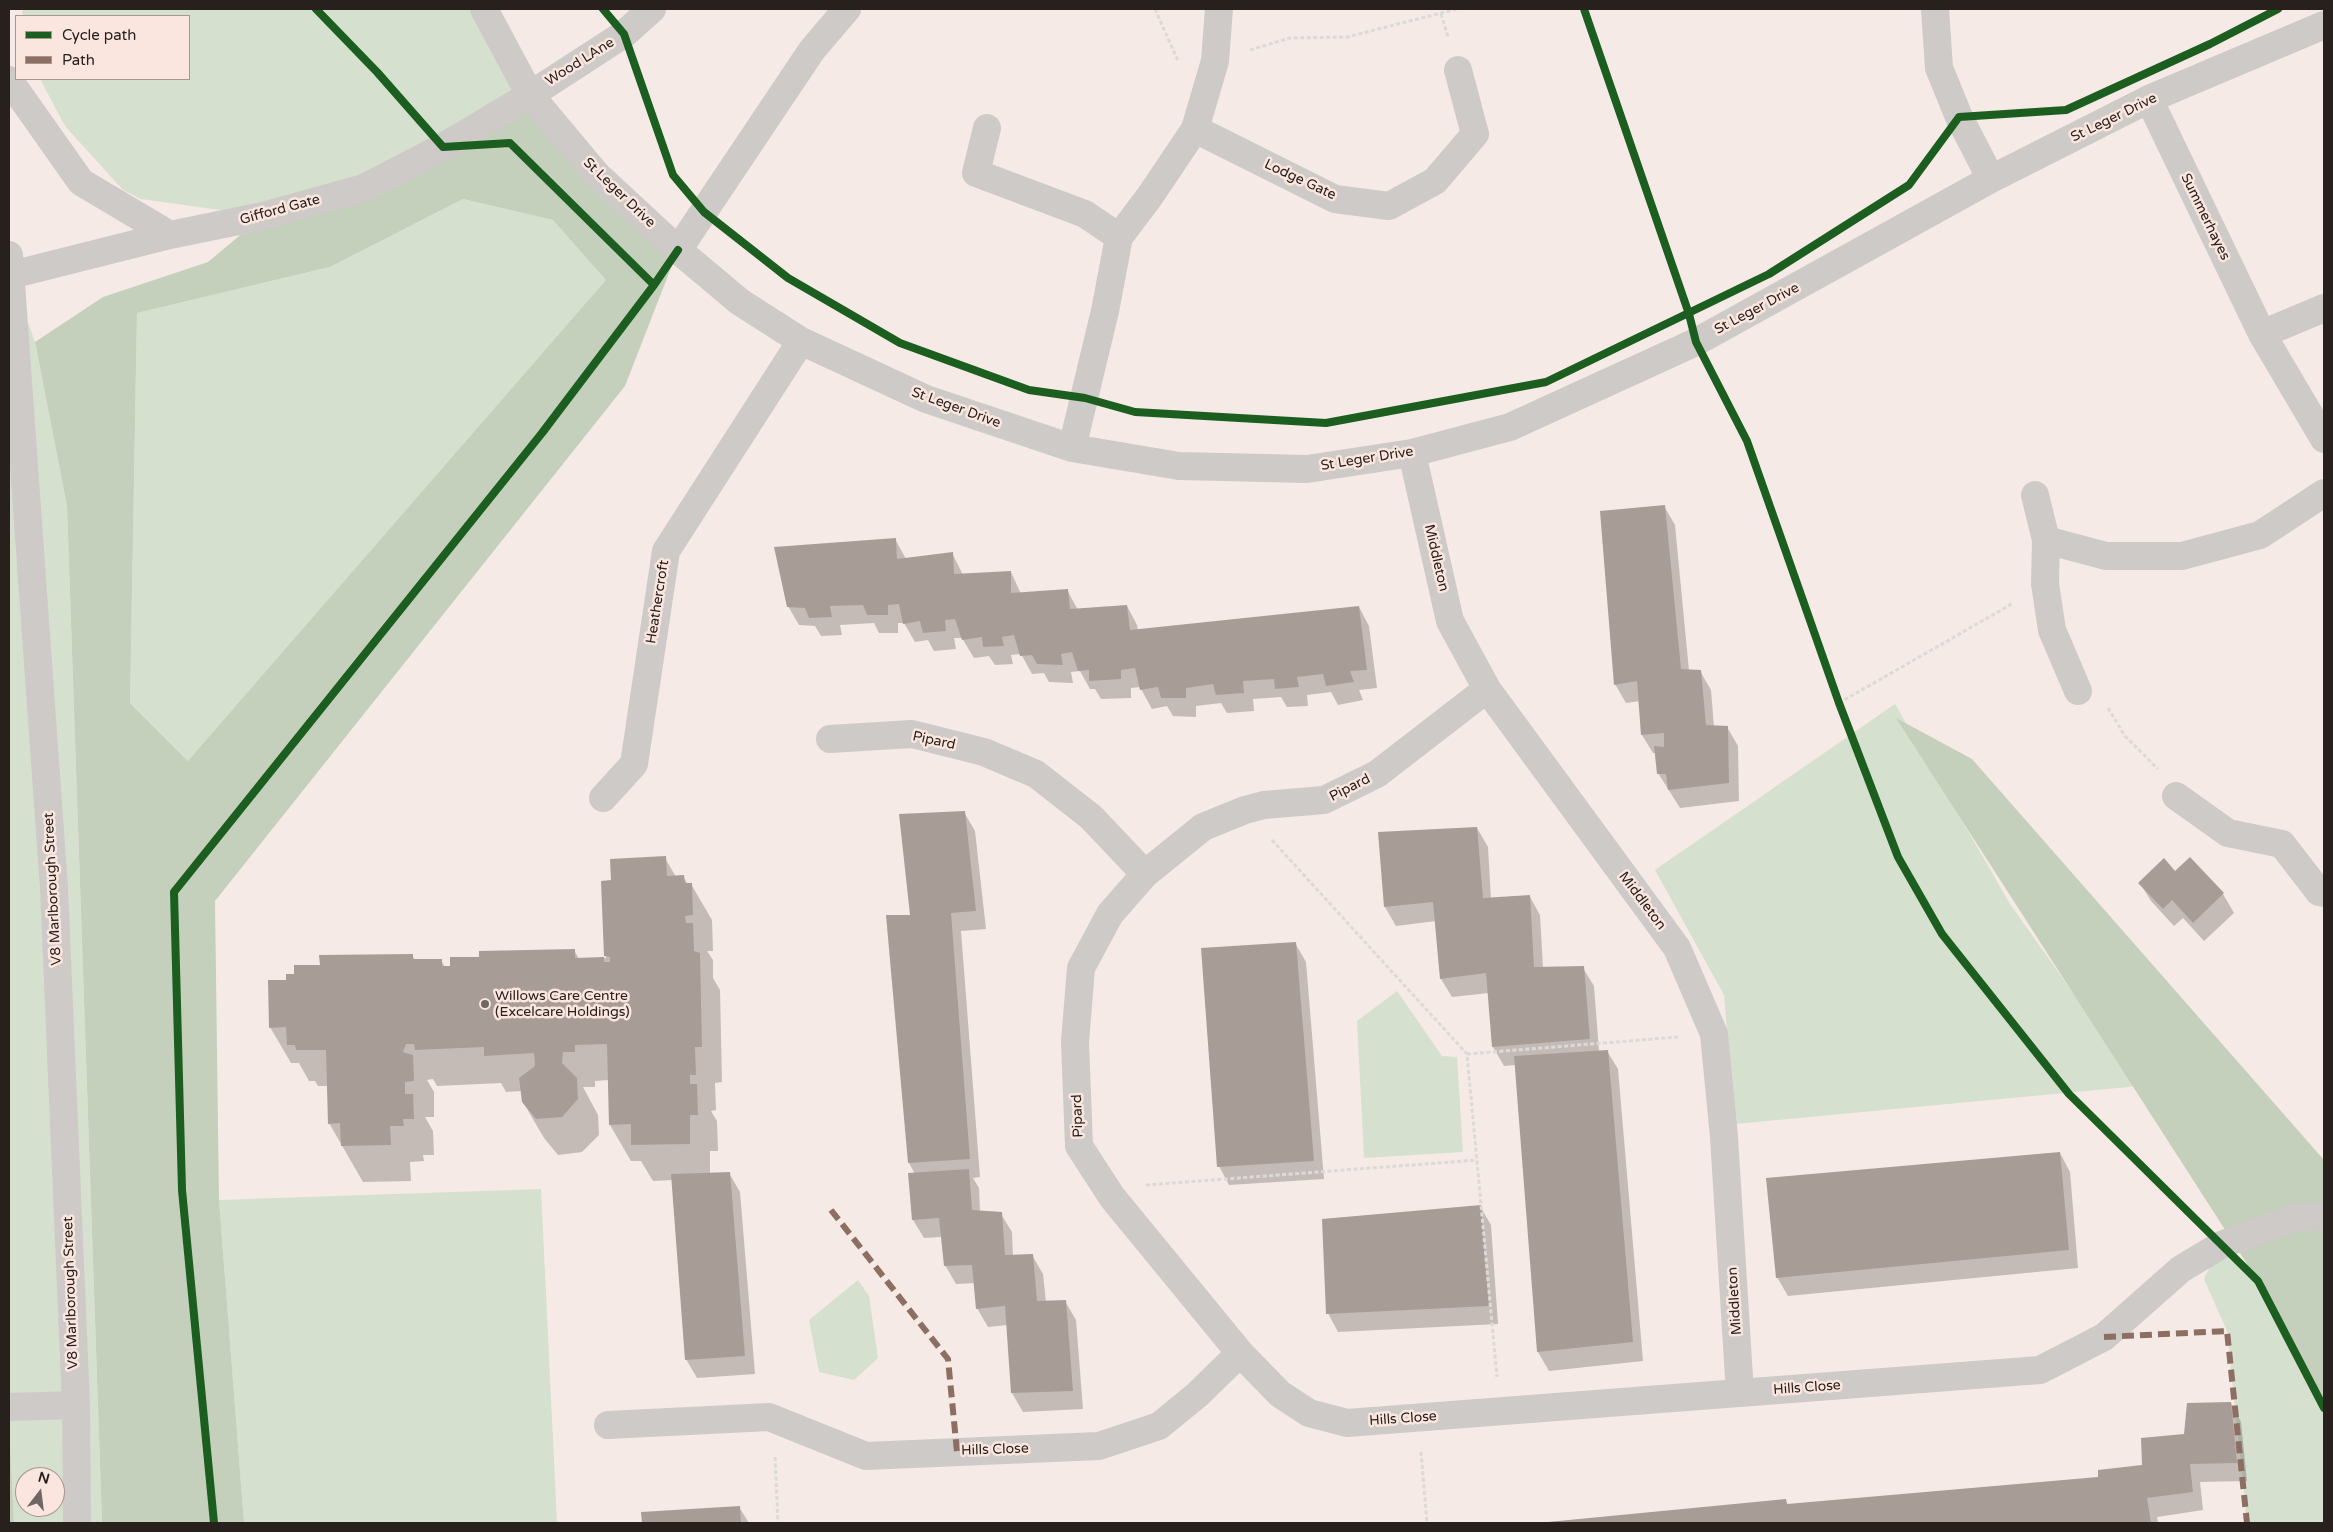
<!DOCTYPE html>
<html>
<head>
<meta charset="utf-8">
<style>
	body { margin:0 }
	#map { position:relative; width:2333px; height:1532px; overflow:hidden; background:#f5eae5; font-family:"Varela Round",sans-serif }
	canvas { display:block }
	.frame { position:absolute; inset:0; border:10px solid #28201d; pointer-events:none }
	.legend { position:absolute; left:15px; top:15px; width:175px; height:65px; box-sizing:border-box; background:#fbe6df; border:1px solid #a79791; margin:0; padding:6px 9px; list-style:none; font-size:15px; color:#28201d }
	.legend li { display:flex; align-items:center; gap:10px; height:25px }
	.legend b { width:25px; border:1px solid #a79791 }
	.north { position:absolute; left:15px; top:1467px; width:50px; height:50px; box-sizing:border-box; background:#fbe6df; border:1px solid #a79791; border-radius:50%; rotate:15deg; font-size:14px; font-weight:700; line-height:20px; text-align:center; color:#28201d }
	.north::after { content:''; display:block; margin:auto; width:18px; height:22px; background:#706763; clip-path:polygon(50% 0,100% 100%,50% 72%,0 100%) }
</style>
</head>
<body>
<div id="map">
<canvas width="2333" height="1532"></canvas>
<div class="frame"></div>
<ul class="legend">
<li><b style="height:6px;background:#1b5e20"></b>Cycle path</li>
<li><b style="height:6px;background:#8d6e63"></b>Path</li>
</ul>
<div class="north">N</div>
</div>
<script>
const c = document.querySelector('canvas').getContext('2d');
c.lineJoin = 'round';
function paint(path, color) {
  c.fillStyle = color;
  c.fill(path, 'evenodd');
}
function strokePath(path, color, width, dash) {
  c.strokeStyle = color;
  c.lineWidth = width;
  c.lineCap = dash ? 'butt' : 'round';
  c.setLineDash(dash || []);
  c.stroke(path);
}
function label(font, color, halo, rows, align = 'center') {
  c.font = font + ' "Varela Round",sans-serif';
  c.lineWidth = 5;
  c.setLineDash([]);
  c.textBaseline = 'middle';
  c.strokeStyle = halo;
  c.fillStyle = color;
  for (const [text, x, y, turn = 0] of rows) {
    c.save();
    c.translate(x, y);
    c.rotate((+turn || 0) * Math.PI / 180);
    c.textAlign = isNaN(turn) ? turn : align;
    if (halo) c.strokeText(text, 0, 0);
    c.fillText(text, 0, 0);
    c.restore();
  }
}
const green = new Path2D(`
	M22,9H484L530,95L443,147L263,216L141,199L123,190L65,126L40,79H189V16H23Z
	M463,199L553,220L607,280L189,762L130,703L137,313L330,267Z
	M9,255L11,275L35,342L67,506L102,1523H14L9,1421ZM25,1477H55V1507H25Z
	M1895,704L2010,904L2139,1086L1735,1124L1724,995L1655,870Z
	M1397,991L1442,1056L1457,1057L1463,1152L1364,1158L1357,1021Z
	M541,1189L557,1523H244L219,1200Z
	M2221,1245L2258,1281L2324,1408V1523H2247L2227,1331L2204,1279Z
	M858,1280L869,1296L878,1358L854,1380L819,1372L809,1320Z`);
const forest = new Path2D(`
	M530,95L678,250L625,386L215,901L219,1200L244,1523H102L67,506L35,342L103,297L208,262L263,216L364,188ZM463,199L553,220L606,280L188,761L130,703L137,313L330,267Z
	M1896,718L1972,759L2324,1160V1408L2258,1281Z
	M9,1421L14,1523H9Z`);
const shadow = new Path2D(`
	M1664,506L1675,525L1689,671H1700L1711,690L1714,727H1727L1738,746L1739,801L1680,808L1658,773L1656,753H1653L1642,735L1640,701L1626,703L1615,684Z
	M895,539L906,559L952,553L963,575L1011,572L1021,594L1067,590L1078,610L1127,606L1137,625L1138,630L1359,607L1369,626L1377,688L1359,690L1363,700L1338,705L1331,692L1307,695L1308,706L1287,707L1281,697L1253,699L1254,711L1227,713L1221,703L1196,706V717L1173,716L1167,706L1152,709L1140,687L1131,688V698L1101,699L1095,689H1090L1080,671L1071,672L1073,683L1049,682L1044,673L1032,674L1021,654L1011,655L1013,664L995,665L989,656L974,658L962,638H954L956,649L934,651L928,640L915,642L904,623H898V633H879L874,623L840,625L842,635L821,636L815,626L799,625L788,606Z
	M964,812L975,831L986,929L961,931L980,1177L973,1178L979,1188L980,1212L1001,1214L1012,1232L1013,1256L1032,1255L1043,1274L1046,1302L1065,1301L1076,1320L1083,1409L1023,1412L1012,1393L1007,1325L988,1327L977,1308L975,1283L956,1284L945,1265L942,1237L924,1238L913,1220L915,1174L909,1163L911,916Z
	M1477,828L1488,847L1491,899L1530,897L1540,915L1543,968H1583L1594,986L1599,1051H1607L1618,1069L1643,1361L1549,1371L1538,1352L1516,1065L1504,1066L1493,1047L1489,993L1452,997L1441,979L1436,921L1396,926L1385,907L1379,834Z
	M665,858L676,877H683L688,884H691L712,920L713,951H707L713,960V978L720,990L722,1082L715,1083L716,1110L711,1111L717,1121L718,1151H710V1174L729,1173L740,1192L755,1374L697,1378L686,1359L672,1180L653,1181L641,1161H631L610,1125L609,1080L595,1081V1087H583L598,1115L599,1135L582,1152L558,1155L544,1138L523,1102L522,1091L506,1092L501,1083L437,1086L433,1079L427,1080L434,1092V1117H425L433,1131L434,1155H423L424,1161L410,1162L411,1181L363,1182L329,1123V1086H318L315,1081H309L299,1063H291L270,1027L287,981L321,966L412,955L415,960H441L445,967H451L481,958L574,950L579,959L606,958L612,881Z
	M2189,859L2223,894L2234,913L2204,941L2183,918L2174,926L2151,901L2140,883L2175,873Z
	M1295,943L1306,962L1324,1179L1229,1185L1219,1166Z
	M2060,1153L2070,1172L2078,1268L1788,1296L1777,1277Z
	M1480,1206L1491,1225L1498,1324L1338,1332L1328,1313Z
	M2231,1403L2241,1422L2247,1481L2200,1482L2203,1510L2157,1517L2158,1523H1537L1786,1501L1788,1505L2099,1478L2143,1466Z
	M739,1507L749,1523H644L643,1513Z`);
const building = new Path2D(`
	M1665,505L1681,669L1701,670L1706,725L1728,726L1729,783L1668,790L1666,774H1657L1654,746L1664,747V733L1641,735L1637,681L1614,685L1600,511Z
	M896,538L897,559L953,552L954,574L1011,571V593L1068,589L1070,609L1127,605L1130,630L1359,606L1367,670L1350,671L1354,682L1326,686L1323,674L1297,677L1299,687L1275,689L1274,679L1243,681L1244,693L1216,695L1213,684L1186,688V698H1161L1158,687L1140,690L1135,668L1121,670V679L1089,681V670L1078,671L1072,652L1061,654L1063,665L1037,664L1032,655L1020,656L1014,635L1002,637L1004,646L983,647L982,637L962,640L955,619L945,620L946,631L923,633L920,621L903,624L899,604L888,605V615H867L863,605L830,606L832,617L809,618L805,608L787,607L774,547Z
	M965,811L976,911L951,913L970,1159L908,1163L886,915H910L899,814Z
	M1477,827L1483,898L1530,895L1534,967L1584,966L1590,1039L1492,1047L1486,973L1440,979L1433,902L1384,907L1378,832Z
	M666,856L667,876L684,875L685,883H692L693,915L685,916L686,923H693L694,951L700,953L702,1047H695L696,1075H690V1084H697L698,1115H690V1144L631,1145V1124L609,1125L607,1044L575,1045V1052H563L562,1063L577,1078L578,1099L562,1117L536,1119L522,1102L519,1078L535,1066L534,1053L484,1056V1047L415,1050L414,1044H406L403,1052L413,1055L414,1081L405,1082V1094H413L414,1119H403L404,1126H390L391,1145L341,1146L340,1123L328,1124L326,1050H296L295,1045H287L286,1027L269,1028L268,980H286V974H294V965H320L319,955L413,954V959H442V966H450V957H479V951L575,949V958L604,957V962H610V957L604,956L601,881L611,880L610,859Z
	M2190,857L2224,893L2193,923L2172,900L2163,909L2138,883L2164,858L2175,871Z
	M1296,942L1314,1161L1217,1167L1201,948Z
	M1608,1050L1633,1342L1537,1352L1514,1056Z
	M2060,1152L2069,1250L1776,1278L1766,1178Z
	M969,1169L972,1210L1002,1212L1005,1255L1033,1254L1037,1301L1066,1300L1073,1391L1011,1393L1005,1306L976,1309L972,1265L944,1266L939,1218L912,1220L908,1173Z
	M730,1172L745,1356L685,1360L671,1174Z
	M1481,1205L1489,1306L1326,1314L1322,1219Z
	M2231,1402L2237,1463L2190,1464L2193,1492L2147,1498L2151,1523H1538L1786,1499L1787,1504L2098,1477V1470L2142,1465L2141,1438L2184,1434L2187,1403Z
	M740,1506L741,1523H642L641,1512Z`);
const path = new Path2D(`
	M1155,9L1178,61
	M1441,14L1448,37
	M1250,50L1290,38L1347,37L1457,9
	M1839,703L2010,605L2012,601
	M2108,708L2125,736L2158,769
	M1272,840L1467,1054L1497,1377
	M1467,1054L1678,1037
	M1146,1185L1477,1160
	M1421,1452L1427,1523
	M775,1457L778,1523`);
const minor = new Path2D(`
	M484,9L530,95L597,175L678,250L740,302L801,341L926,399L1072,448L1179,466L1307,469L1412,453L1510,427L1696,342L1991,179L2149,99L2324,25
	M1935,9L1939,68L1959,117L1991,179
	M9,80L81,182L170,235
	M2149,99L2262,334L2324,439
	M987,128L976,173L1085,214L1119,237
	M1195,129L1335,199L1389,206L1435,181L1475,134L1458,70
	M678,250L812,50L847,9
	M9,255L54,888L76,1405L77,1523
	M11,275L170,235L263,216L364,188L443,147L530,95L624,34L652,9
	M2262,334L2324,308
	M1072,448L1105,311L1119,237L1150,196L1195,129L1215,61L1219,9
	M1412,453L1450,621L1487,689L1677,948L1714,1034L1724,1137L1740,1393
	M2035,495L2046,540L2106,556H2182L2260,535L2324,493
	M2046,540L2045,584L2052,630L2078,691
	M830,739L912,734L984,752L1036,774L1091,817L1145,874
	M2176,796L2228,833L2282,844L2319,892L2324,893
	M603,798L634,764L666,551L801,341
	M1240,1353L1112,1197L1079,1146L1075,1042L1081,968L1110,914L1145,874L1203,827L1245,810L1264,805L1324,800L1377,774L1487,689
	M9,1407L76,1405
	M608,1425L769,1417L866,1456L1099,1446L1159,1426L1197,1395L1240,1353L1280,1394L1309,1413L1347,1423L2040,1370L2104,1337L2181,1269L2221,1245L2293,1218L2324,1216`);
const quiet = new Path2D(`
	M831,1210L948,1359L957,1452
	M2104,1337L2227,1331L2247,1523`);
const cycleway = new Path2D(`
	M316,9L377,72L443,147L510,143L654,285
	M603,9L624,34L673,175L704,212L788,278L900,343L1029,390L1085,398L1135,412L1326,423L1546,382L1769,274L1909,185L1959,117L2066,110L2210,44L2278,9
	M1584,9L1689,314L1696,342L1747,441L1839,703L1898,857L1942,934L2069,1094L2258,1281L2324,1408
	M214,1523L182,1190L174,892L542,433L654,285L678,250`);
const markers = [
	[485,1004,5,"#706763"]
];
const streetNames = [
	["Wood LAne",580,62,-32],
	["St Leger Drive",2114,118,-26],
	["Lodge Gate",1300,180,25],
	["St Leger Drive",619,193,44],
	["Gifford Gate",280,210,-15],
	["Summerhayes",2205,217,64],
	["St Leger Drive",1757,309,-28],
	["St Leger Drive",956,408,20],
	["St Leger Drive",1367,459,-9],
	["Middleton",1436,558,77],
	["Heathercroft",658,602,-81],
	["Pipard",934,741,12],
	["Pipard",1350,788,-27],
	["V8 Marlborough Street",53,889,-93],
	["Middleton",1642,901,53],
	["Pipard",1078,1116,-92],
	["V8 Marlborough Street",71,1293,-92],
	["Middleton",1735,1301,-94],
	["Hills Close",1807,1388,-4],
	["Hills Close",1403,1419,-4],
	["Hills Close",995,1450,-2]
];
const poiNames = [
	["Willows Care Centre",495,996],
	["(Excelcare Holdings)",495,1012]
];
paint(green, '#d6e0ce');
paint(forest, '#c4d0bc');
paint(shadow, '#0003');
paint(building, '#a89c97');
strokePath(path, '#dcd9d8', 3, [4, 2.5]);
strokePath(minor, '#cecac8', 28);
strokePath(quiet, '#8d6e63', 6, [12, 6]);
strokePath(cycleway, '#1b5e20', 8);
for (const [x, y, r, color] of markers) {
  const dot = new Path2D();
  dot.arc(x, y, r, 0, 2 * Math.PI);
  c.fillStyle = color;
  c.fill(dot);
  strokePath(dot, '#fbe6df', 2);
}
label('14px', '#28201d', '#fbe6df', streetNames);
label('14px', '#28201d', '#fbe6df', poiNames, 'left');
</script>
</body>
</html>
